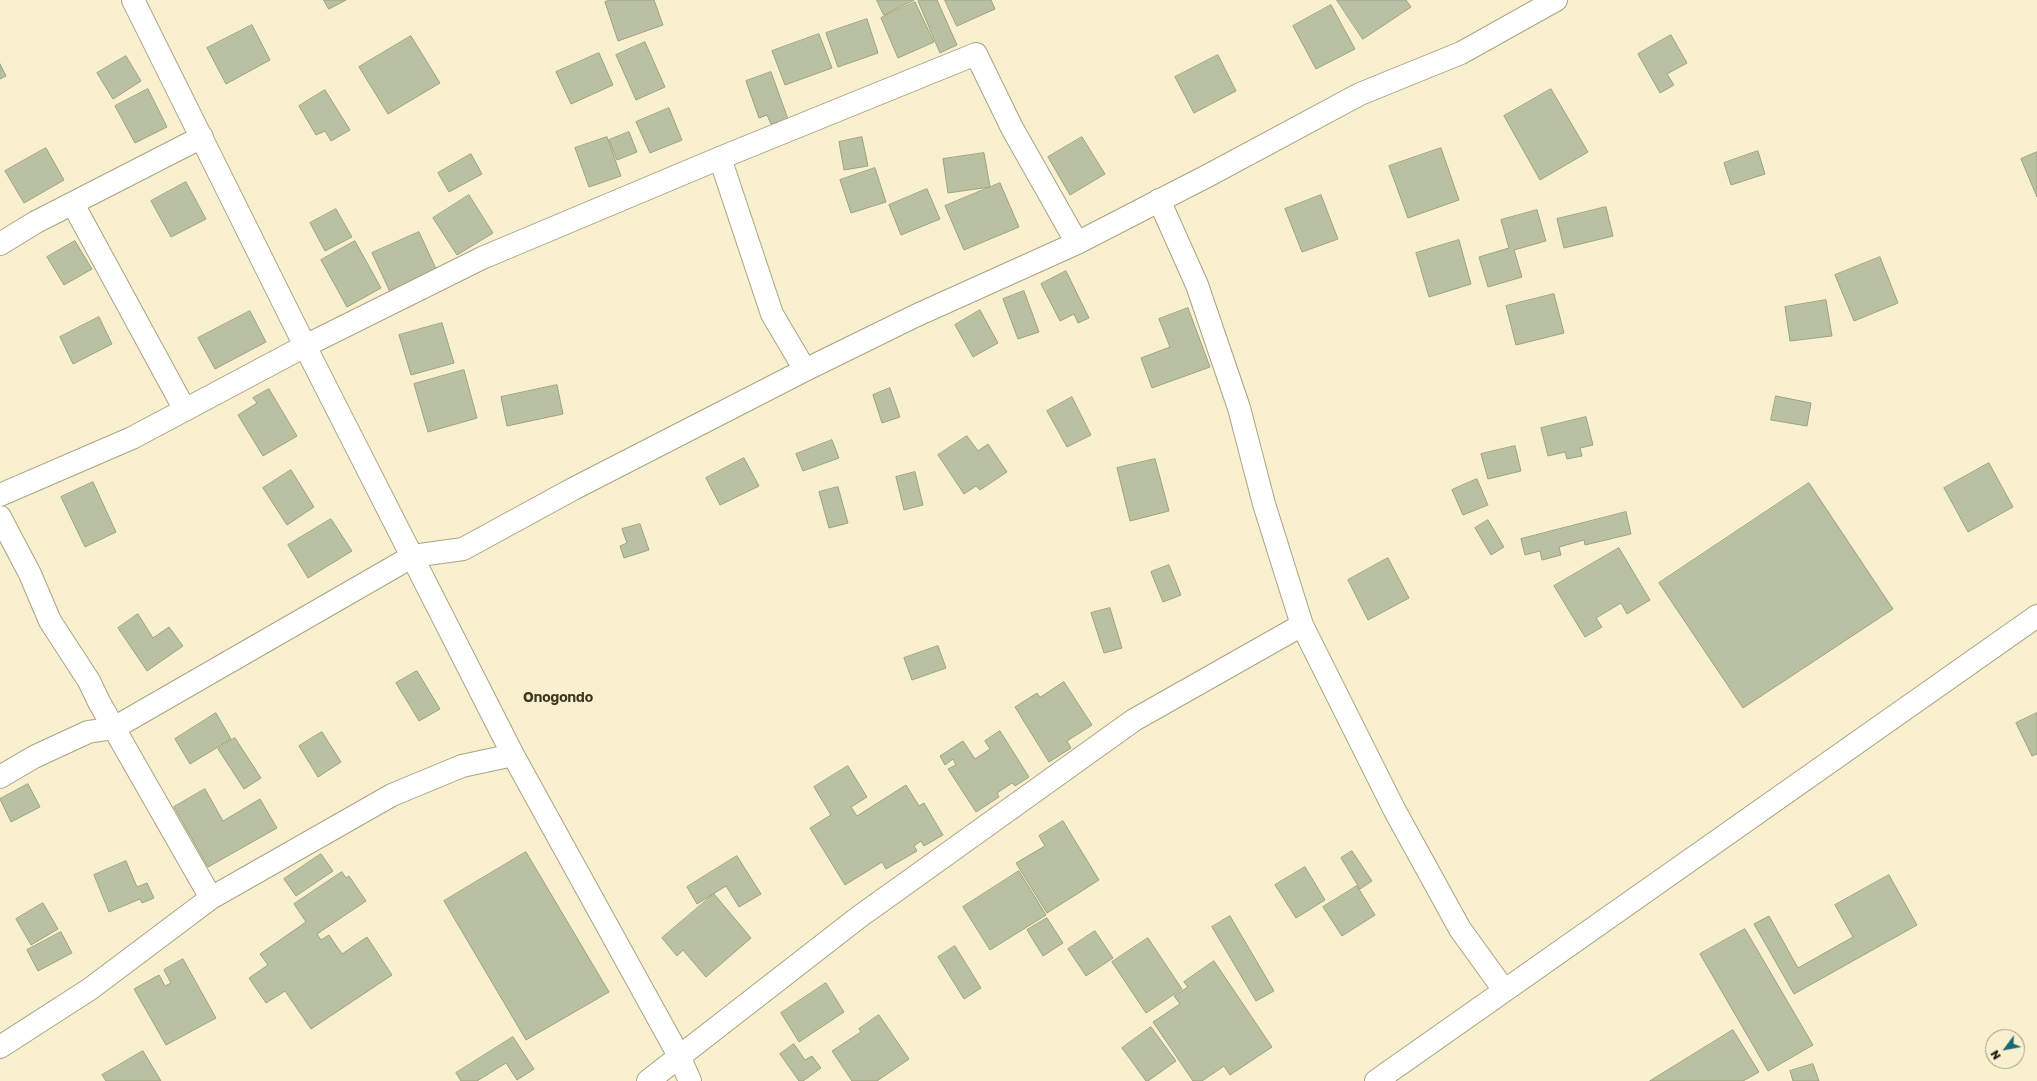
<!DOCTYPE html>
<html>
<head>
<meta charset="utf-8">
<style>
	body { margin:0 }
	#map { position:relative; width:2037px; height:1081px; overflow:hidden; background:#f8f0cf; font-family:"Golos Text",sans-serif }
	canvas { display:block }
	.north { position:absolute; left:1985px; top:1029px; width:40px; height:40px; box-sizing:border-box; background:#f8f0cf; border:1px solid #a09a82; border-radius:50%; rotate:238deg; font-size:11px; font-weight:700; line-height:16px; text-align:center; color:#1d1a0e }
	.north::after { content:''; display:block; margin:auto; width:14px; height:18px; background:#1f6a71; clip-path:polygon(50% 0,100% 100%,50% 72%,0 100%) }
</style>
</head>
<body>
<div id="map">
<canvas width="2037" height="1081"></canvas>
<div class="north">N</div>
</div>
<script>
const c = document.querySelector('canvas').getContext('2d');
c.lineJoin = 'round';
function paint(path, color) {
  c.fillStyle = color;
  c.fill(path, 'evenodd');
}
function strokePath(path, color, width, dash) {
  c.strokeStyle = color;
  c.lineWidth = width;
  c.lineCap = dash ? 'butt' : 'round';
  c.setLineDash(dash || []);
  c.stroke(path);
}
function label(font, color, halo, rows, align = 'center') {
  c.font = font + ' "Golos Text",sans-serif';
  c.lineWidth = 3;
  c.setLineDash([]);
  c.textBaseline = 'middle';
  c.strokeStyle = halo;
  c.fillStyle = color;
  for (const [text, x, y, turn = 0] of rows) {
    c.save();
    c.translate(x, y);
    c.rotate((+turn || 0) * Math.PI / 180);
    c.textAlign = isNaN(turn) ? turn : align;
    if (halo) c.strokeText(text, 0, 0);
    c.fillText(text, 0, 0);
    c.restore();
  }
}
const building = new Path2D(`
	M324,0H346L329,9Z
	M610,0H654L663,25L618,41L605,2Z
	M877,0H914L884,15Z
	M919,0H937L957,45L940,53L918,1Z
	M945,0H991L995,9L957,26Z
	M1337,0H1406L1411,7L1363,39Z
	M915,2L934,42L898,58L881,18Z
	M1331,5L1355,49L1316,69L1293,26Z
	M867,19L878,53L838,67L826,33Z
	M252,25L270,60L226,84L207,48Z
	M819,34L832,68L785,85L772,51Z
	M1671,35L1687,63L1667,74L1674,85L1660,93L1638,54Z
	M411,36L440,83L388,114L359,67Z
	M645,42L665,87L636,100L616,55Z
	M599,53L613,85L571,104L556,72Z
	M1218,55L1236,91L1194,113L1175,77Z
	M126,56L141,81L113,99L97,73Z
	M0,64L6,76L0,79Z
	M771,72L788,119L771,124L767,115L759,118L746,81Z
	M148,89L167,127L135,143L115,106Z
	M1551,89L1588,152L1540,180L1504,116Z
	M325,90L350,130L331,141L325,131L316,135L299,106Z
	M669,108L682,140L650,153L636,122Z
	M629,132L637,152L617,160L609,140Z
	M607,137L621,176L589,187L575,148Z
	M862,137L868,166L844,170L839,142Z
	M1082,137L1105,174L1070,195L1048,157Z
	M46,148L64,180L24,203L5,171Z
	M1441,148L1459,200L1408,218L1389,166Z
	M1758,151L1765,174L1731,185L1724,163Z
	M2037,152V197L2021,159Z
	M984,153L990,187L948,193L943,159Z
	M471,154L482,174L449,192L438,173Z
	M875,168L886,202L851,213L840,180Z
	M186,182L206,219L171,237L151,201Z
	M1000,183L1019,227L964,250L945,206Z
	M927,189L940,219L901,235L889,205Z
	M469,195L493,233L457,255L433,218Z
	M1321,195L1338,239L1302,252L1285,209Z
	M1606,207L1613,236L1564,248L1557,219Z
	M336,209L352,237L325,251L310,223Z
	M1537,210L1546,241L1514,250L1522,277L1488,287L1479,257L1509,248L1501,220Z
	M419,232L438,273L391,294L372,253Z
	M1459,240L1471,284L1429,297L1416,253Z
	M75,241L92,269L64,285L47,257Z
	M355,241L381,288L347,307L321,260Z
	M1880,257L1898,303L1854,321L1835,275Z
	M1066,271L1089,318L1078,323L1074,314L1060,321L1041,284Z
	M1024,291L1039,332L1018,339L1003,299Z
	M1554,294L1564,333L1516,345L1506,306Z
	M1826,300L1832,336L1790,341L1785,307Z
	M1188,308L1210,367L1152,388L1141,358L1170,347L1159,319Z
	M980,310L998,343L973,357L955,325Z
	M250,311L266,342L215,369L198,338Z
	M99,317L112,344L73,364L60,337Z
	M442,323L454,363L411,375L399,335Z
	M464,370L477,418L428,432L414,384Z
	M557,385L563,414L507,426L501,397Z
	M890,388L900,417L882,423L873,395Z
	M269,389L297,436L263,456L238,415L257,403L253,398Z
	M1776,396L1811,403L1807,426L1771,420Z
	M1072,397L1091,435L1067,447L1047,411Z
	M1586,417L1593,445L1580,448L1582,456L1567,459L1565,452L1548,456L1541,428Z
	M967,436L978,451L988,444L1007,472L980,490L976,486L964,494L938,455Z
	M832,440L839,458L803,471L796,454Z
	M1515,446L1521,471L1488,479L1481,454Z
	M744,458L759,486L720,505L706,478Z
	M1155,459L1169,511L1130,521L1117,468Z
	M1989,463L2013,507L1968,532L1944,488Z
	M291,470L314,507L287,525L263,488Z
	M915,472L923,505L904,510L896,477Z
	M1477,479L1488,505L1463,515L1452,490Z
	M93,482L116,532L85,547L61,497Z
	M1809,483L1893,609L1743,708L1659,583Z
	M838,487L848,523L829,528L819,492Z
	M1626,512L1631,534L1585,545L1584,540L1559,547L1561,555L1542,560L1540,551L1525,555L1521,539Z
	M331,519L352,551L308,578L288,545Z
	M1488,520L1504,547L1491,555L1475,528Z
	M640,524L649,550L624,558L620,546L627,543L622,529Z
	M1619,548L1650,600L1627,614L1621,603L1596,618L1602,627L1585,637L1554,586Z
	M1388,558L1409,598L1368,620L1348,580Z
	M1169,565L1181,595L1163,602L1151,572Z
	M1110,608L1122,648L1104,653L1091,613Z
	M138,614L153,638L169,627L183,646L147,671L118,628Z
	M938,646L946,668L912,680L904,658Z
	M417,671L440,709L419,721L396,683Z
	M1064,682L1092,725L1067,741L1071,748L1049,762L1015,707L1037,693L1040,697Z
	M216,713L231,739L190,764L175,739Z
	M2037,713V754L2032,756L2016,723Z
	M1000,731L1029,777L1015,786L1012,783L997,793L999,797L976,812L948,769L956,765L953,759L945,765L940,756L963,741L975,759L990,749L985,741Z
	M322,732L341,762L318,777L299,746Z
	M235,738L261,778L244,789L218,749Z
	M848,766L867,797L851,807L857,816L906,785L919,806L924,803L943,835L924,846L921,841L914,846L917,851L886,869L882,862L845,885L810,828L831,815L814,787Z
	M28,784L40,807L11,822L0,799Z
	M205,789L223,821L260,799L277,828L208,867L174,807Z
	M1063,821L1099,880L1047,913L1016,863L1045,846L1039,836Z
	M1352,851L1372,881L1360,889L1341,858Z
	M526,852L609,992L526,1040L444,901Z
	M321,854L333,871L296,896L284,879Z
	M737,856L761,894L739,907L726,886L697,904L687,887Z
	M126,861L137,887L147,883L154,898L142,903L140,899L109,912L94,875Z
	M1305,867L1325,900L1296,918L1275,885Z
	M1019,871L1046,915L990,950L963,907Z
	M342,872L346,878L349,876L366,901L317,934L321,940L329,935L342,954L367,937L392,975L311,1029L285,991L266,1003L249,978L268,965L260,954L306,922L294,904Z
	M1889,875L1917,925L1794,994L1754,924L1769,916L1798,968L1853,937L1835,905Z
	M1357,886L1375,915L1342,936L1323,907Z
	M714,894L751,938L706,977L683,950L677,956L662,938Z
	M43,903L58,929L31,945L16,919Z
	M1230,916L1274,991L1256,1001L1212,927Z
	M1047,918L1063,943L1043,956L1027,930Z
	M1745,929L1813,1045L1768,1071L1700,954Z
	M1095,931L1113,958L1086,976L1068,949Z
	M61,932L72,953L38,971L27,950Z
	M1148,938L1182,989L1146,1013L1112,962Z
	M955,946L981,988L964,999L938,957Z
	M183,959L216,1018L166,1045L134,989L159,975L165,986L171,983L164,970Z
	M1214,961L1272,1047L1230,1075L1224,1066L1202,1081H1193L1153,1022L1180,1004L1174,996L1188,987L1184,982Z
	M826,983L844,1012L799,1042L781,1013Z
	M879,1015L909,1059L877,1081H852L832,1051L861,1032L859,1029Z
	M1151,1027L1176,1061L1148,1081H1146L1122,1048Z
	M1733,1030L1759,1072L1743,1081H1650Z
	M513,1037L534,1069L517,1080L506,1063L477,1081H461L456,1073Z
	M794,1044L805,1060L812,1056L821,1068L803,1081H799L780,1054Z
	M143,1051L161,1081H106L102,1075Z
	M1813,1064L1819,1081H1793L1790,1071Z`);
const minor = new Path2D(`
	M133,0L305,346L513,755L679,1056L690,1081
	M720,158L772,314L805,370
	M1159,200L1197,285L1239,408L1264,504L1302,625L1395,811L1460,929L1504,990
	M73,204L185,410
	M0,244L36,222L202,137
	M0,495L132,438L305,346L482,258L720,158L976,54L1012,128L1077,243
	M0,517L30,574L50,621L89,681L99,702L211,898
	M0,777L34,757L88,732L114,728L413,556L463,549L573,489L805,370L915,316L1077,243L1211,174L1360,94L1461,53L1556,0
	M0,1047L90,989L211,898L392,795L462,766L513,755
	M648,1081L859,917L1134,720L1302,625`);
const major = new Path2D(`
	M1376,1081L2037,616`);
const quarterNames = [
	["Onogondo",558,698]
];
paint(building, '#bac1a2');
strokePath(building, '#9ca283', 1);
strokePath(minor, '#aaa383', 24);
strokePath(major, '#aaa383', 24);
strokePath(minor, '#fff', 22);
strokePath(major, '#fff', 22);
label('bold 14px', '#3e371b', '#f8f0cf', quarterNames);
</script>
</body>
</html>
